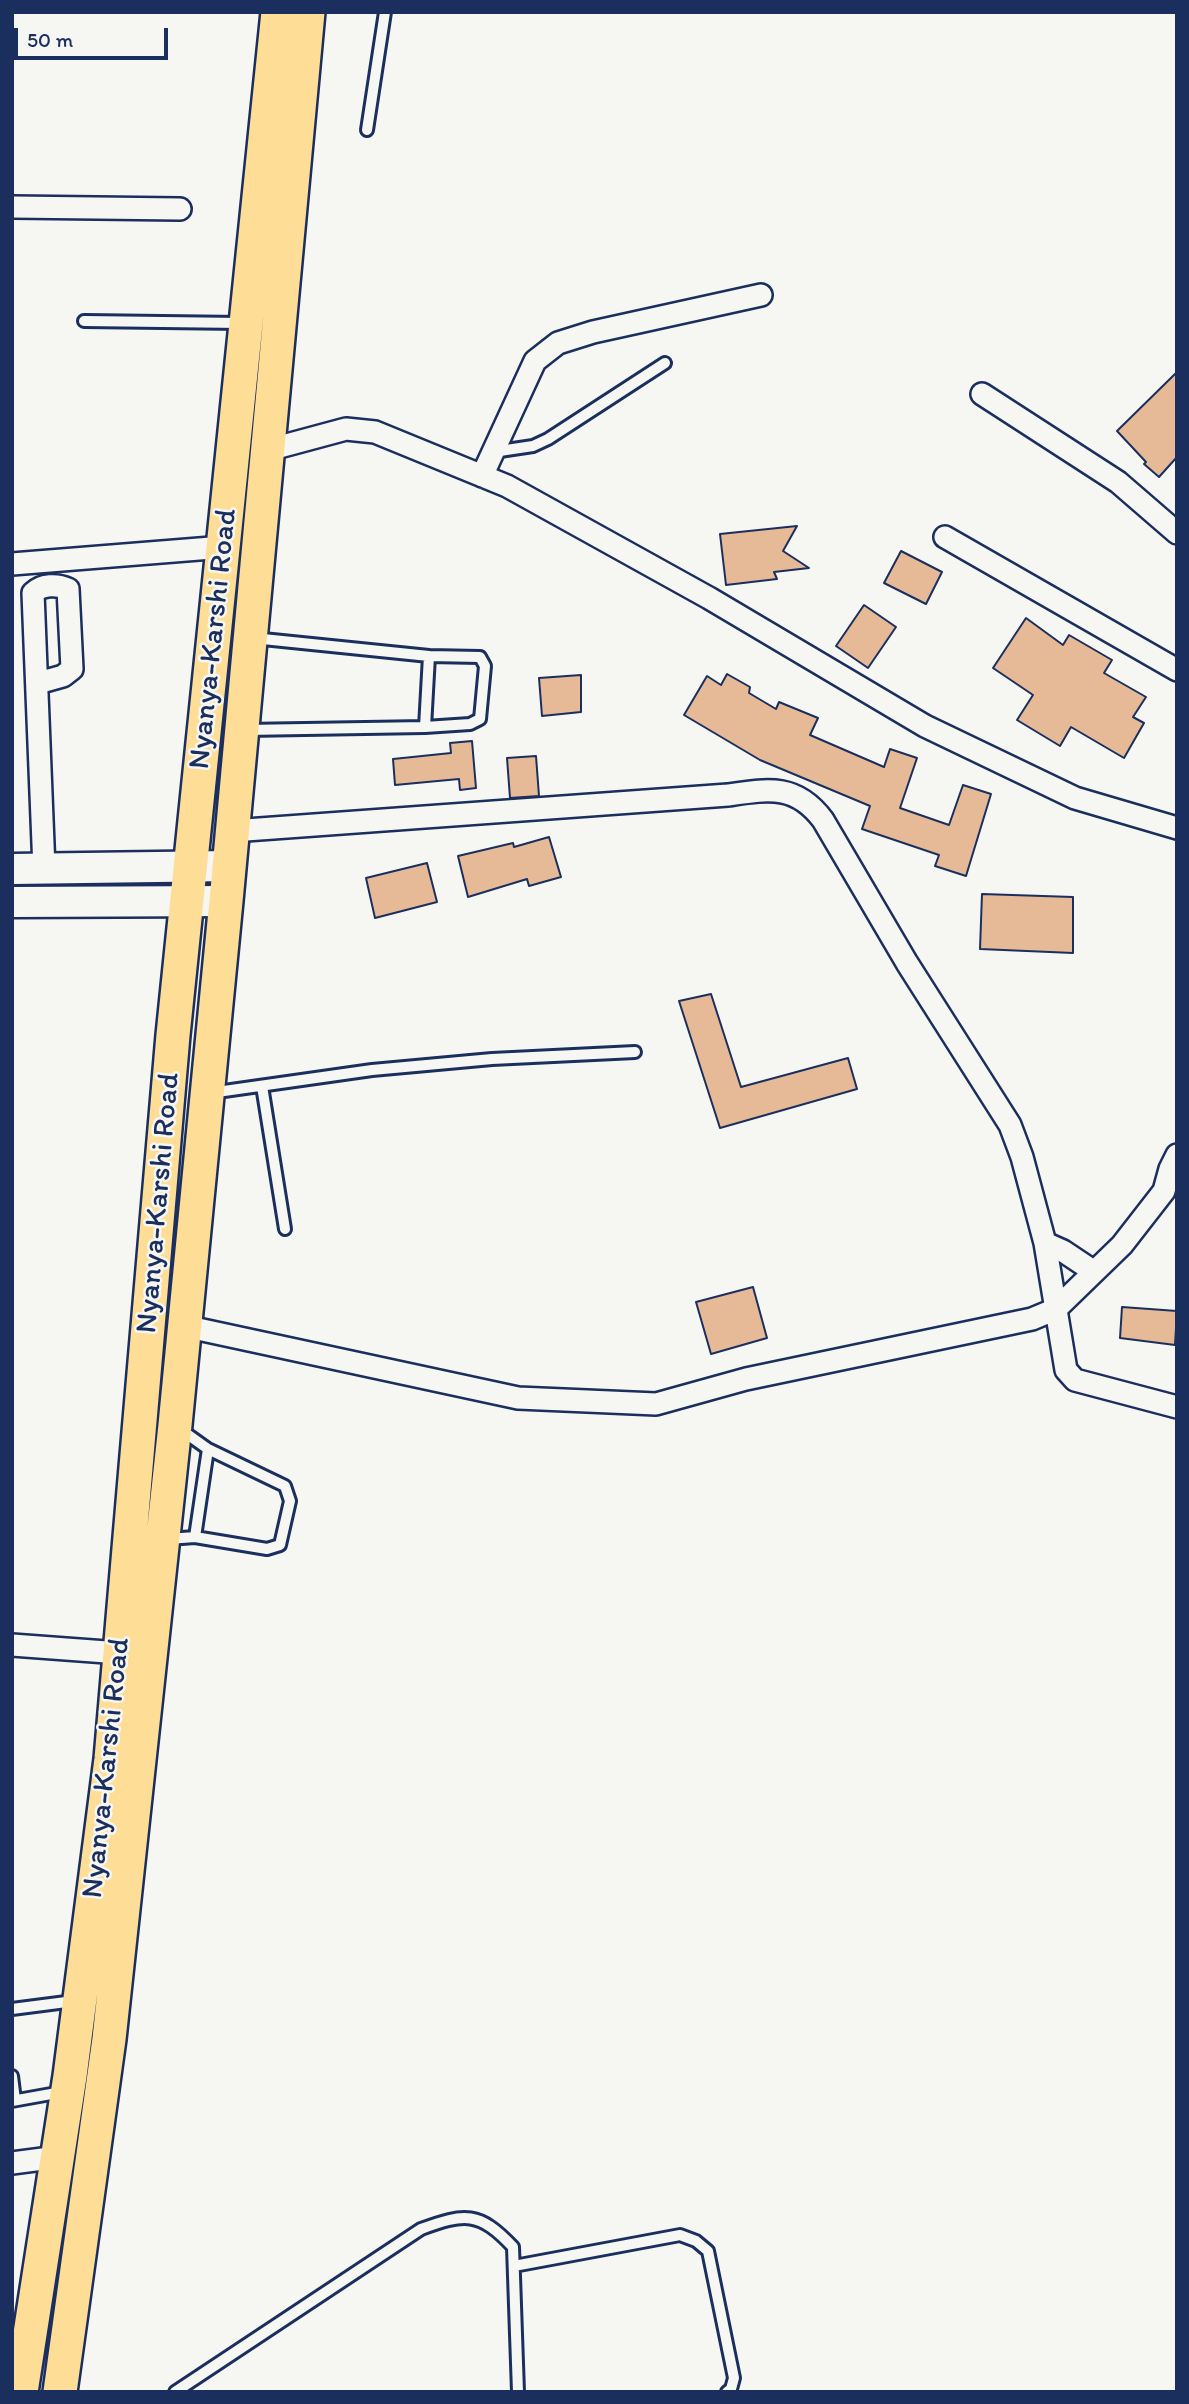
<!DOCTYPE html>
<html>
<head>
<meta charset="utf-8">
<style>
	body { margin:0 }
	#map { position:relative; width:1189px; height:2404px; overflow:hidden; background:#f6f6f2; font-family:Itim,sans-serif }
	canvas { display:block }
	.frame { position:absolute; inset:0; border:14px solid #1b2f5e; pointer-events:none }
	.scale { position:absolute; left:14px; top:28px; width:154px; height:32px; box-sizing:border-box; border:4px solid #1b2f5e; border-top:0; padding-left:9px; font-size:21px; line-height:24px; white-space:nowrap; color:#1b2f5e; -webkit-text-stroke:5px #f6f6f2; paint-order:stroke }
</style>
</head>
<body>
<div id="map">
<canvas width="1189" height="2404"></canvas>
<div class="frame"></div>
<div class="scale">50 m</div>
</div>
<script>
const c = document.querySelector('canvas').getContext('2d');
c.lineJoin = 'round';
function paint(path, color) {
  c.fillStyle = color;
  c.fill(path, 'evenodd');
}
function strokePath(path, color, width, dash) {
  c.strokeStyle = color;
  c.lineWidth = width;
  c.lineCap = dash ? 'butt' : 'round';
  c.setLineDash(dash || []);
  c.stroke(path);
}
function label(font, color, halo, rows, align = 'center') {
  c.font = font + ' Itim,sans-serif';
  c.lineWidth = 5;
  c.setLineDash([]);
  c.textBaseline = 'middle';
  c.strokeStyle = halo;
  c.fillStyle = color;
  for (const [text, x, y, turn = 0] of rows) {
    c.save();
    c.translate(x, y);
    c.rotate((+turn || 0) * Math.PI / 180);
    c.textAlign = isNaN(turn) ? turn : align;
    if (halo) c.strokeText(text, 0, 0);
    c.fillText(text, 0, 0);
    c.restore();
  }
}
const building = new Path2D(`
	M1177,372V457L1159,477L1144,464L1146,462L1117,431Z
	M797,526L783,551L809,568L774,572L777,579L726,585L720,534Z
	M901,551L942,572L926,604L884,583Z
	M864,605L896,627L868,668L836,646Z
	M1026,618L1063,645L1069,635L1112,660L1104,673L1146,697L1133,717L1144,723L1124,758L1071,727L1060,746L1017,720L1033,695L993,668Z
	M727,674L750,687L749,693L776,709L779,702L818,718L810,735L884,767L890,749L917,758L900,808L949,825L963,785L991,794L966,876L935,866L939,855L862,829L870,806L760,760L684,715L707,676L721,685Z
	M581,675V712L542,716L539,678Z
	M472,741L476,788L460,790L459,779L395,785L393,759L451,753L450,743Z
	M536,756L539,796L510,798L507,758Z
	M549,837L561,877L529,886L527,879L468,897L458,856L513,843L514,847Z
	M427,863L437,902L375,918L366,878Z
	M982,894L1073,897V953L980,949Z
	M711,994L741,1087L848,1058L857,1089L720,1128L679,1001Z
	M753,1287L767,1338L711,1354L696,1302Z
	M1122,1307L1177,1311L1175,1345L1120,1338Z`);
const lane = new Path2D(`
	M367,130L385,12
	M84,321L241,323
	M493,452L533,446L548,439L665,363
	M425,727L470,724L480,719L485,666L480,657L429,656
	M245,730L425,727L429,656L253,638
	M262,1086L285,1229
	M210,1093L372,1070L492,1059L635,1052
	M195,1537L208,1449
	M168,1539L195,1537L267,1549L280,1545L290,1501L285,1486L208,1449L180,1429
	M12,2009L74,2001
	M12,2076L15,2100
	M12,2101L62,2092
	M514,2266L680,2235L696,2241L708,2251L734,2378L731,2389L727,2392
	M175,2392L421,2229C465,2213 479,2211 513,2247L518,2392`);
const street = new Path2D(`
	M12,207L180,209
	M982,394L1118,482L1177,533
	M268,450L346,429L375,432L507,486L709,598L925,726L1075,798L1177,828
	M482,476L535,361L558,343L593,332L761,295
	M945,537L1177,670
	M12,564L224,547
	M38,683L63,676L72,669L68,589C57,584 42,584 33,593L44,869
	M232,831L728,795C769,789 796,784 823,820L907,963L1010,1125L1022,1157L1045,1243L1066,1370L1075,1380L1177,1407
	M1045,1243L1063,1251L1093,1271
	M184,1326L518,1398L656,1404L746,1379L1032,1319L1056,1309L1122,1245L1164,1191L1170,1169L1177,1155
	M12,1645L120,1653
	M12,2163L58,2157`);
const secondary = new Path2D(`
	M12,869L229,866
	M12,902L226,901`);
const primary = new Path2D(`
	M21,2392L70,2076L111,1759L173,1035L278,12
	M60,2392L109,2039L175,1425L226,901L308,12`);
const streetNames = [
	["Nyanya-Karshi Road",214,639,-84],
	["Nyanya-Karshi Road",159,1203,-85],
	["Nyanya-Karshi Road",107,1768,-84]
];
paint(building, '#e6b997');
strokePath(building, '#1b2f5e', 2);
strokePath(lane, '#1b2f5e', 16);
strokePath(street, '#1b2f5e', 26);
strokePath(secondary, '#1b2f5e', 35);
strokePath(primary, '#1b2f5e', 38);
strokePath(lane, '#f6f6f2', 10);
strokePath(street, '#f6f6f2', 21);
strokePath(secondary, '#f6f6f2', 30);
strokePath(primary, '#fedd96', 33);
label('30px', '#1b2f5e', '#f6f6f2', streetNames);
</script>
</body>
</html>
